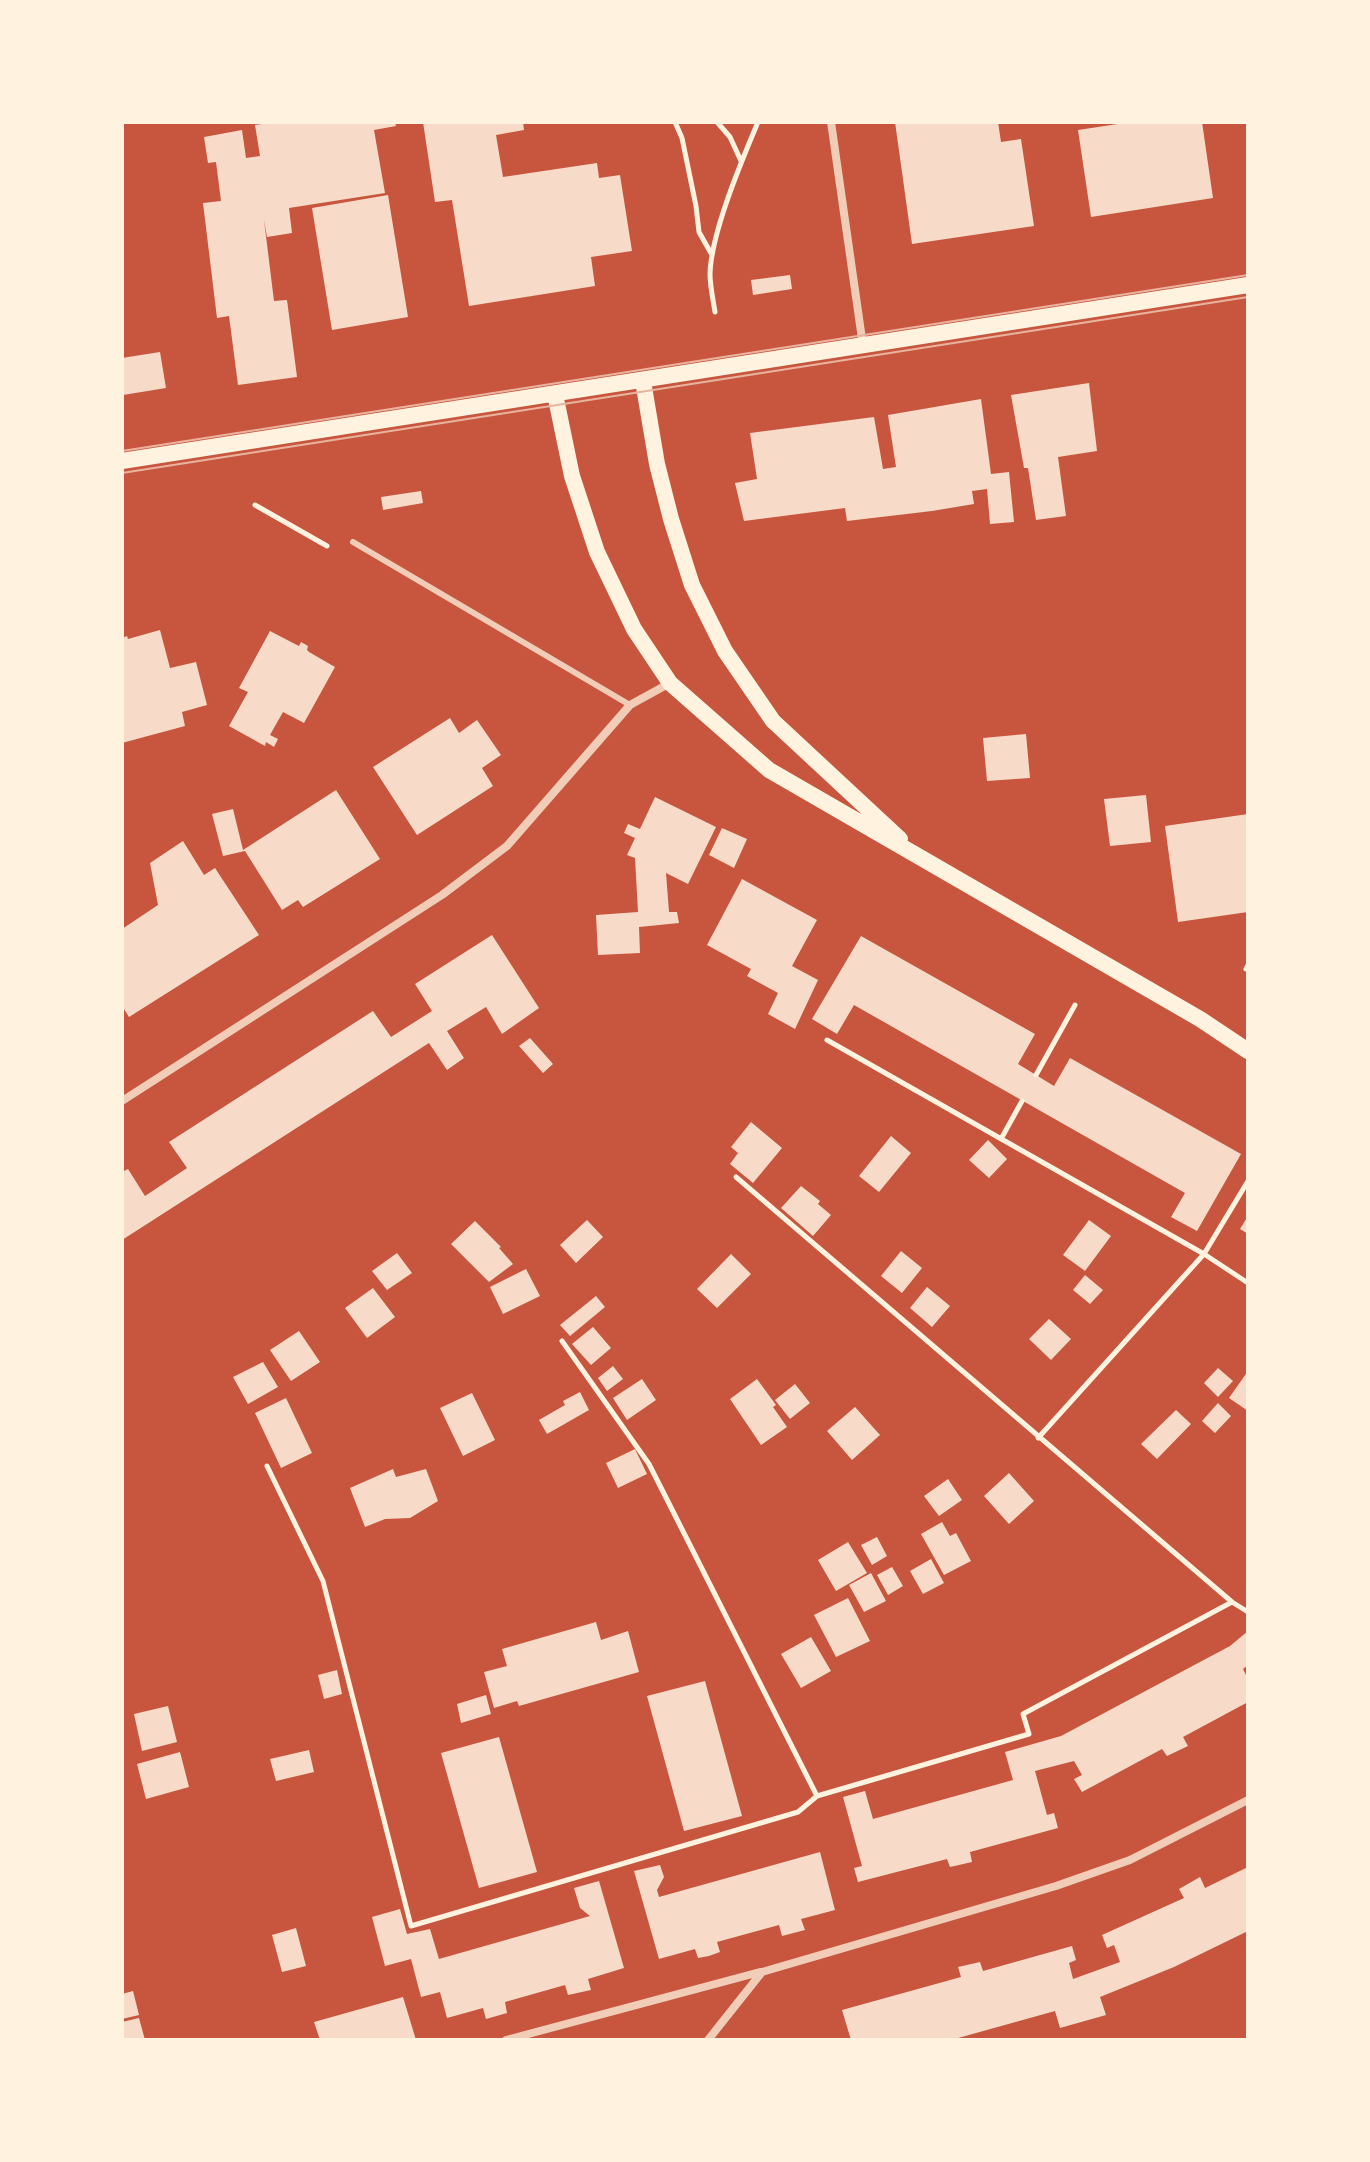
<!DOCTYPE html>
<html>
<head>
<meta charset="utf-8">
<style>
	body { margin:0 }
	#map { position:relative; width:1370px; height:2162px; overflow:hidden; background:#c8553d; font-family:Roboto,sans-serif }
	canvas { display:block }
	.frame { position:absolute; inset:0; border:124px solid #fff3e0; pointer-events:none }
</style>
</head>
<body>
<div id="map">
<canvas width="1370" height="2162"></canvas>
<div class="frame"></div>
</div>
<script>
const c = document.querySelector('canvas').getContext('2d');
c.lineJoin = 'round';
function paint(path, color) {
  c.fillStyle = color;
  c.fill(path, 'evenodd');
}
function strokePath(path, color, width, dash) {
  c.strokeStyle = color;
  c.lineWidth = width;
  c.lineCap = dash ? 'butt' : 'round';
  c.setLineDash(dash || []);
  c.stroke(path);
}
const building = new Path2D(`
	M274,122H395L396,126L374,130L385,193L289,208L292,233L267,237L264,220L274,301L287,300L297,377L238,385L229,316L217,318L203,203L221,201L216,162L208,163L204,137L242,130L246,158L260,156L255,125Z
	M423,122H523L524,130L496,135L503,177L597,163L599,178L620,175L632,251L591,257L595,286L469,306L452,200L435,202Z
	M895,122H998L1001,142L1021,139L1034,226L912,244Z
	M1131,122H1202L1213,198L1091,217L1078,130Z
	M388,195L408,317L332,330L312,208Z
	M790,275L792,289L753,295L751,280Z
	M160,352L166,388L123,395L122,358Z
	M1089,383L1097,451L1058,457L1066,516L1036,520L1028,468H1024L1011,395Z
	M981,399L991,474L1009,472L1014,522L990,524L987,489L972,491L974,504L932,511L847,521L845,508L744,521L735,483L757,479L750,433L874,417L883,469L896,467L888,415Z
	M421,491L423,503L383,510L381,497Z
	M160,630L170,668L196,662L207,705L182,712L185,726L122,743V638L127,636L128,639Z
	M270,631L295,644L299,646L301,642L308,646L307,650L309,652L335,667L304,723L283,712L270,735L278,739L274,747L266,742L265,746L229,726L248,692L239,688Z
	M450,718L459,733L477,720L501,755L482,768L493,786L417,835L373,767Z
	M1026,734L1030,778L987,781L983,738Z
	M336,790L380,859L303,907L298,900L282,910L245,851L223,856L212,814L233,809L243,850Z
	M1146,795L1151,842L1110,846L1104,799Z
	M655,797L716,827L688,884L666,873L669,912H677L679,923L639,927L640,953L598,955L596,915L638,912L635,858L627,855L635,838L624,833L628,824L640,829Z
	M1248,814V912L1178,922L1165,826Z
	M722,828L747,839L734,868L709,855Z
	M183,841L204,875L215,868L259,935L129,1017L122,1006V929L158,905L150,863Z
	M742,879L817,920L792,966L818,980L795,1029L768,1014L778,993L747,976L751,969L707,945Z
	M492,935L539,1008L502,1034L486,1007L447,1031L464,1058L447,1070L429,1043L122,1240V1172L128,1169L145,1196L187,1168L169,1142L373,1011L391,1037L432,1011L415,984Z
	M861,936L1035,1034L1018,1064L1054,1086L1070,1058L1241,1154L1197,1231L1171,1217L1185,1193L854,1005L837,1034L812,1019Z
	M530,1038L553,1064L543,1073L519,1046Z
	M751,1122L782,1148L753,1183L730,1164L738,1153L731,1147Z
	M891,1136L911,1153L879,1192L859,1176Z
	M988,1140L1007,1159L989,1178L969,1160Z
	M801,1186L820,1201L818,1204L831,1215L813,1236L781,1208Z
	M1248,1216V1234L1240,1229Z
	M587,1220L603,1237L576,1263L560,1245Z
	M1089,1220L1111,1236L1085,1271L1063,1255Z
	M475,1221L501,1247L499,1248L513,1264L489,1282L451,1244Z
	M901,1251L922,1268L902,1293L881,1276Z
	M397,1253L412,1273L387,1290L372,1271Z
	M731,1254L751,1274L717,1308L697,1289Z
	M526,1269L540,1296L503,1314L490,1287Z
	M1085,1275L1103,1290L1090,1304L1073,1290Z
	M927,1287L950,1306L932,1327L910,1308Z
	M373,1288L395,1317L367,1338L345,1308Z
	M596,1296L605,1307L570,1336L560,1325Z
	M1049,1319L1071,1339L1051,1360L1029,1339Z
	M593,1327L611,1348L591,1365L572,1344Z
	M299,1331L320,1362L291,1381L270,1350Z
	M263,1362L278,1387L248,1404L233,1377Z
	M613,1366L623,1379L607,1391L598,1378Z
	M1218,1368L1233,1381L1218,1397L1204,1383Z
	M1248,1371V1411L1229,1398Z
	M642,1379L656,1400L627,1420L613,1398Z
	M757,1379L776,1405L773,1407L787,1427L761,1445L730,1399Z
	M795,1384L810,1403L790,1419L775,1400Z
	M580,1392L589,1410L547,1434L539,1420L565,1405L563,1401Z
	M472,1393L495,1440L463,1456L440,1408Z
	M286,1398L312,1453L281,1468L255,1413Z
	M1218,1403L1231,1416L1215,1433L1202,1421Z
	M855,1407L880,1435L852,1460L827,1431Z
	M1176,1410L1191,1424L1157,1459L1141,1444Z
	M635,1449L647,1474L618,1488L606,1463Z
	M393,1469L396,1477L426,1469L438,1501L410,1518L385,1519L365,1527L350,1488Z
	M1009,1473L1034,1501L1009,1524L984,1496Z
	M948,1479L962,1500L939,1516L924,1496Z
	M942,1522L950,1536L956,1533L971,1561L944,1575L921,1534Z
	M877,1537L887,1556L872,1565L861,1545Z
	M848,1542L867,1573L836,1591L818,1560Z
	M931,1559L944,1583L923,1594L910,1571Z
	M892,1567L903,1586L888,1595L877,1575Z
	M871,1573L886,1601L864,1612L849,1585Z
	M848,1598L870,1641L836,1657L814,1615Z
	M596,1622L601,1640L628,1631L639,1672L519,1706L517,1701L494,1708L484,1672L507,1666L502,1649Z
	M1248,1631V1665L1243,1669L1248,1679V1702L1183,1737L1188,1746L1167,1756L1162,1749L1082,1792L1074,1779L1082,1775L1074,1761L1035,1771L1047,1815L1054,1813L1058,1828L970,1852L972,1862L950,1867L947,1859L858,1882L854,1868L862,1866L843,1797L865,1791L873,1819L1013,1780L1005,1752L1061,1736L1230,1646Z
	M811,1637L831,1671L801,1688L781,1654Z
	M337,1670L342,1694L324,1699L318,1675Z
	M705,1681L742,1816L684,1831L647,1696Z
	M486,1695L491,1714L461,1723L457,1704Z
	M168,1706L177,1742L142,1751L134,1714Z
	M499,1737L537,1872L479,1888L441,1753Z
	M309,1750L314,1772L276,1781L270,1759Z
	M180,1752L189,1787L146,1799L137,1764Z
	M820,1852L835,1910L801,1919L805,1930L782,1936L779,1925L717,1942L720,1952L709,1956L698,1958L695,1949L659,1959L634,1871L660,1865L664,1877L657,1890L659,1897Z
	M1248,1867V1931L1174,1967L1100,1997L1106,2015L1060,2028L1055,2011L951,2040H851L842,2010L961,1977L958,1967L980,1962L983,1971L1072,1946L1076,1960L1069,1963L1073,1979L1120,1962L1114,1945L1107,1948L1102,1935L1184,1898L1179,1889L1200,1877L1205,1888Z
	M599,1881L624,1968L588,1979L591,1990L568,1995L565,1985L505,2002L507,2013L486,2019L483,2008L447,2018L440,1992L421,1997L411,1959L385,1966L372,1917L400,1909L407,1934L430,1929L439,1959L590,1916L580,1908L574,1888Z
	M296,1928L306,1966L282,1972L272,1935Z
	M133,1991L139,2015L122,2019V1994Z
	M403,1997L416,2040H320L314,2022Z
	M139,2018L145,2040H122V2022Z`);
const path = new Path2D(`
	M675,122L682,138L696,206L699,232L712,255
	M717,122L730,137L741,161
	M715,312C713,299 710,286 710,274C711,233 742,160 758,122
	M255,505L327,546
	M1246,969L1248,965
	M827,1040L1204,1254L1248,1283
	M1036,1075L1075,1005
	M1001,1139L1022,1101
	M736,1177L1232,1602
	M562,1341L649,1464L817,1796
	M1038,1438L1204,1254L1248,1181
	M267,1466L323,1581L411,1926L798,1812L817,1796L1029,1734L1023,1714L1232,1602L1248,1612`);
const service = new Path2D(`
	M353,542L630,705`);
const minor = new Path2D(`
	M831,122L863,346
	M122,1101L442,895L507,846L630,705L670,683
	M506,2040L760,1972
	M708,2040L762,1972L1056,1886L1130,1860L1248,1800`);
const secondary = new Path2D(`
	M643,381L657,464L671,519L692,585L725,651L773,721L900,839
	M555,394L572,476L597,552L634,629L670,683L769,770L1200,1019L1248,1051
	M122,461L1248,285`);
const tram = new Path2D(`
	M122,451L1248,275
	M122,473L1248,297`);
paint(building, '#f7dbc8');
strokePath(path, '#fff3e0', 5);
strokePath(service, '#f1ccb7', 6);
strokePath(minor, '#f1ccb7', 8);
strokePath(secondary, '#fff3e0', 16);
strokePath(tram, '#e9b49f', 2);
</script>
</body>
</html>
